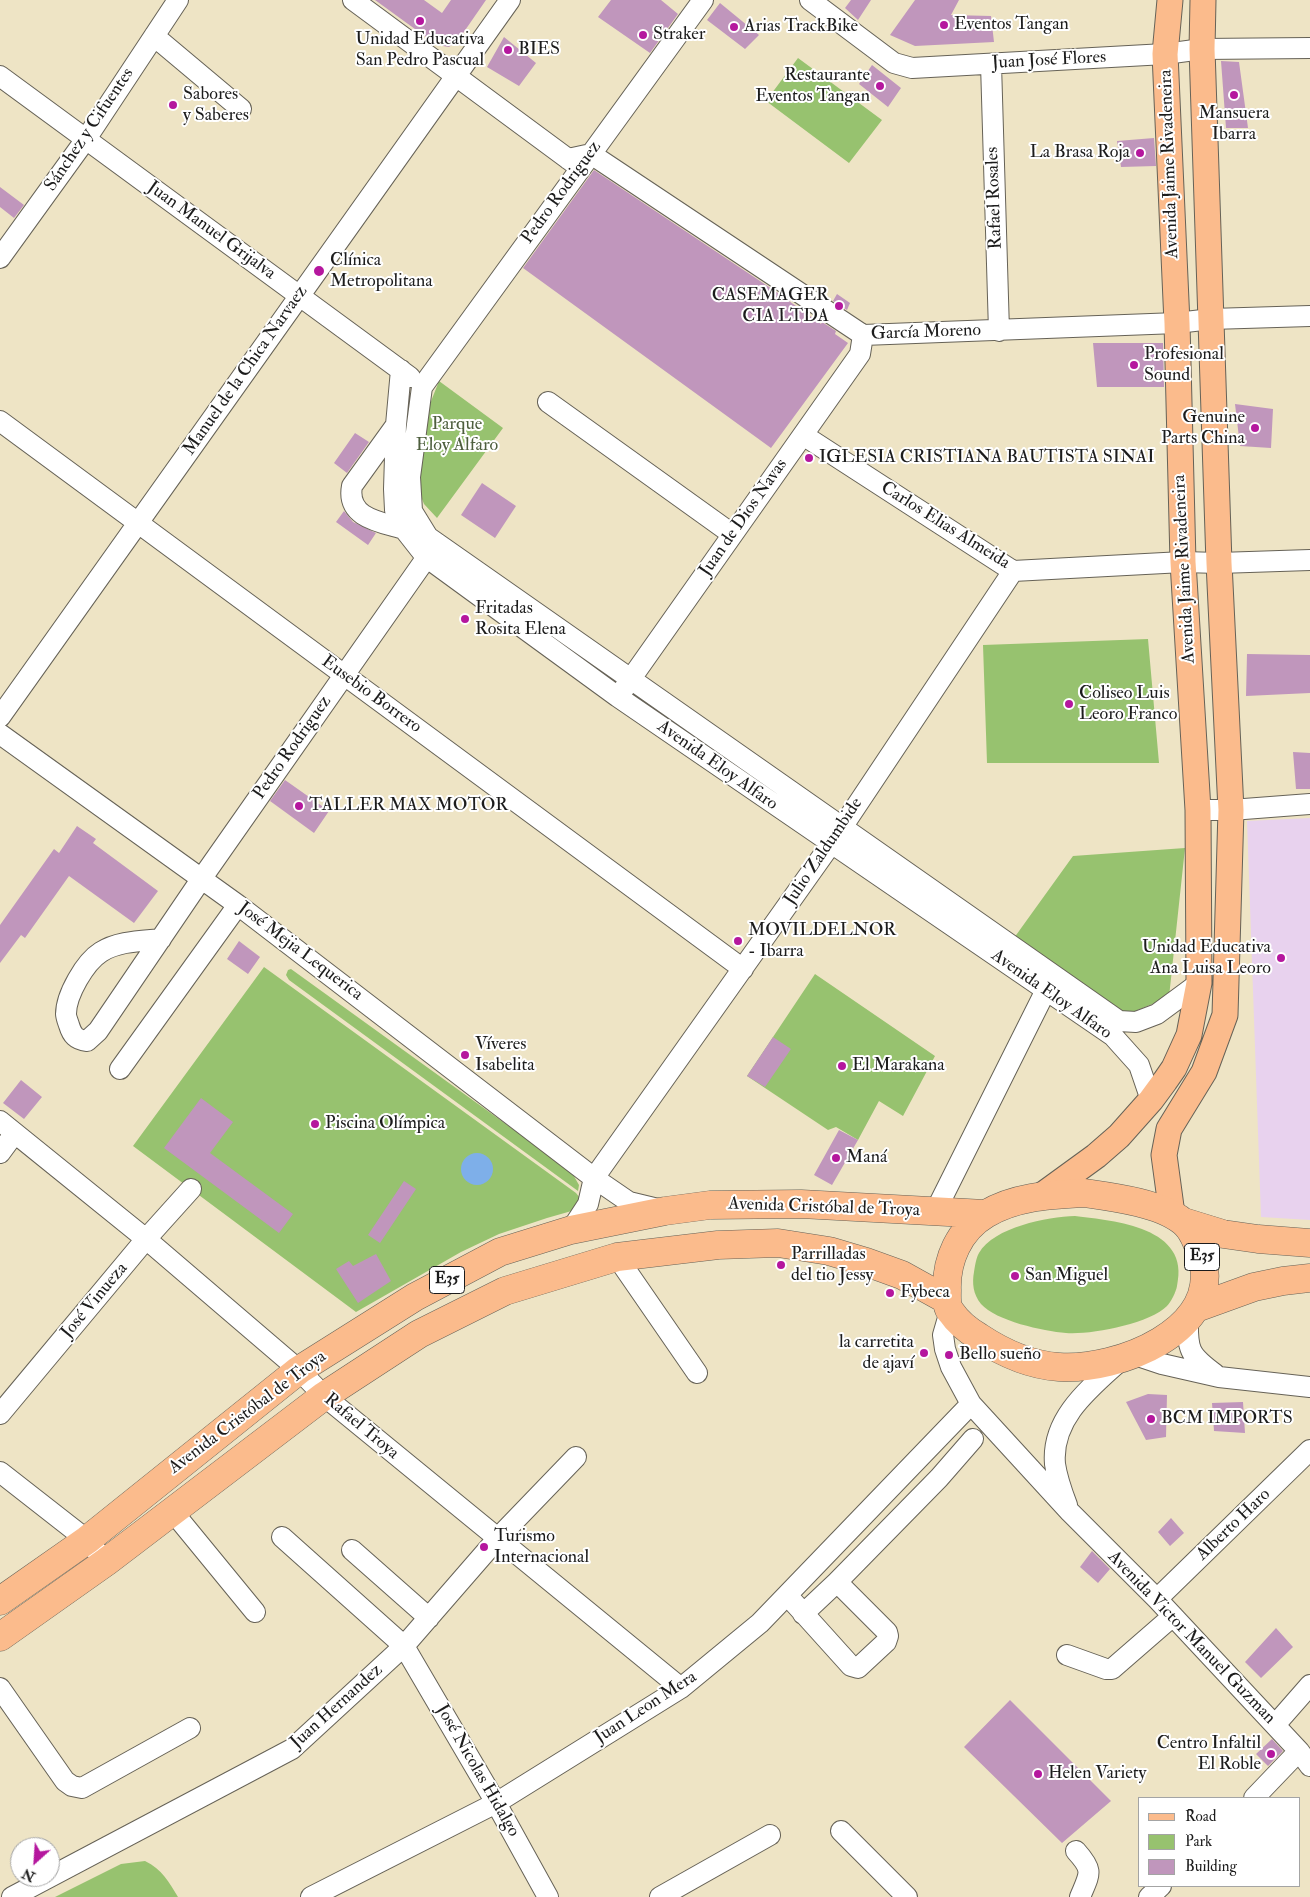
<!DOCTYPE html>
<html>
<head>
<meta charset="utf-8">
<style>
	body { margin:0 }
	#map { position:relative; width:1310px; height:1897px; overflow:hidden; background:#eee4c5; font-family:"IM FELL Double Pica",serif }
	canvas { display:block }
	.legend { position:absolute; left:1138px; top:1797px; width:162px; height:90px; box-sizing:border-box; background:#fff; border:1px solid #a4a4a4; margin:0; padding:6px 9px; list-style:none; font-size:15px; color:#1c1c1c }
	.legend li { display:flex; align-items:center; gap:10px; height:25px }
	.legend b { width:25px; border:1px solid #a4a4a4 }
	.north { position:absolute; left:10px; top:1837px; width:50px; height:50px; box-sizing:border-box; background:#fff; border:1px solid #a4a4a4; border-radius:50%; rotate:206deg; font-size:14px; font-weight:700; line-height:20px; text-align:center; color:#1c1c1c }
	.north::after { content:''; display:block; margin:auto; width:18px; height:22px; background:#b5179e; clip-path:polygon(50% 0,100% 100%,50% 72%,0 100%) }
</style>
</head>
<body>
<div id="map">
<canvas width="1310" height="1897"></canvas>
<ul class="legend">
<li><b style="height:6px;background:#fbbb8c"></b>Road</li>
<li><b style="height:14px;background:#97c26f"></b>Park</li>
<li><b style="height:14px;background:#c096bc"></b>Building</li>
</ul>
<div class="north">N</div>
</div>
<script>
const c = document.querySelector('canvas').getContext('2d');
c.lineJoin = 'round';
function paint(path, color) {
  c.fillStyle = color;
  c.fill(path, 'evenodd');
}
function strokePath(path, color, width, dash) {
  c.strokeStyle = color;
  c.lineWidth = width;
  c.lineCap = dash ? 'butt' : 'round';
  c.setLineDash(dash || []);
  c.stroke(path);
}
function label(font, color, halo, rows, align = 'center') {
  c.font = font + ' "IM FELL Double Pica",serif';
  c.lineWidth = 4;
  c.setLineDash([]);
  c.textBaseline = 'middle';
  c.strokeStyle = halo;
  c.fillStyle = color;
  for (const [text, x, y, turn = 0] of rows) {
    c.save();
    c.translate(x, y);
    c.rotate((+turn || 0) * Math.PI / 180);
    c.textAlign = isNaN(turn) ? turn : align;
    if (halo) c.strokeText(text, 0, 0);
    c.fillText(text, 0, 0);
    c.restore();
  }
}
const built = new Path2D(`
	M1310,818V1220L1261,1217L1247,821Z`);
const green = new Path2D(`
	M798,58L882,120L849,163L766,101Z
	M439,381L503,428L437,518L424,504L418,489L428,409Z
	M1148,639L1159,763H987L983,645Z
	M1185,848L1169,997L1121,1017L1014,938L1073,856Z
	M264,967L576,1193L580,1198L575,1210L547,1218L499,1234L461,1252L356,1312L133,1146Z
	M291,969L571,1171L579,1185L578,1191L289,980L286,975L288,970Z
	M815,974L935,1056L903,1116L879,1101L858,1140L836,1127L828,1130L747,1076Z
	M1075,1216C1115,1221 1191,1227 1177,1286C1176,1292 1171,1302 1167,1306C1149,1324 1090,1335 1066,1333C1043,1331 996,1321 981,1304C973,1294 972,1283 974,1272C975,1266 976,1258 979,1253C994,1227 1047,1217 1075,1216Z
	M145,1861C162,1869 169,1882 178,1897H55L121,1864Z`);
const water = new Path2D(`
	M461 1169a16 16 0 1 1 32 0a16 16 0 1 1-32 0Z`);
const building = new Path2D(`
	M375,0H424L442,13L451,0H486L459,39L449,47L437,45Z
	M611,0H661L678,14L650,53L598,17Z
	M851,0H871L858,20L845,8Z
	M915,0H959L951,15L991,16L994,42L915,46L890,35Z
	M720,3L759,35L745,49L707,20Z
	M504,37L536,63L519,86L487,67Z
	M1221,61L1239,62L1248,128H1226Z
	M872,65L901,88L888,107L859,84Z
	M1154,138L1156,166L1121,167L1117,141Z
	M594,170L778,293L821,324L822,322L836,331L835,334L848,343L771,448L523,268Z
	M0,187L24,205L14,218L0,207Z
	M837,294L850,303L847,310L833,301Z
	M1093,343H1163L1164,387H1097Z
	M1235,404L1273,409L1271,448L1240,446Z
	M355,433L369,442L347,473L334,463Z
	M482,483L516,506L495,538L461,515Z
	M344,511L353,522L376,533L368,545L336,522Z
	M1247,654L1310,655V693L1246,696Z
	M1293,752L1310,753V789H1296Z
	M285,780L329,811L314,833L270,801Z
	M77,826L96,839L93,843L158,891L134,923L69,876L25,938L21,935L0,963V925L54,849L59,853Z
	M239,941L260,957L248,974L227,959Z
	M773,1037L791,1049L765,1087L747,1076Z
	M21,1080L42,1097L24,1119L3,1103Z
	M201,1098L233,1122L210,1153L293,1214L279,1233L164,1148Z
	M839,1130L858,1140L832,1185L814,1175Z
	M404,1181L416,1189L380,1243L368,1235Z
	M376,1254L391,1281L358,1303L336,1269L349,1261L353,1266Z
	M1148,1394L1167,1395L1166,1437L1146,1440L1126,1402Z
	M1243,1402L1245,1433L1214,1431L1212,1403Z
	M1171,1518L1184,1533L1170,1546L1158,1532Z
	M1092,1551L1110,1569L1098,1583L1080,1567Z
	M1276,1628L1293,1647L1261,1678L1245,1662Z
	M1010,1700L1111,1801L1062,1843L964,1747Z
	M1272,1739L1283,1751L1268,1766L1256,1754Z`);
const minor = new Path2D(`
	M353,0L579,167
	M703,0L422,387L410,477L412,511L428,537L1119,1021L1136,1022L1157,1014L1199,983
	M810,0L894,63L912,68L1165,54L1202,49L1310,48
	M154,36L241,109
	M991,64L999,331
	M0,76L410,377
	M568,159L591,154L863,335L1177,323L1211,319L1310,316
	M0,258L86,139L178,0
	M401,370L396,425L394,489L395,510L404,529L426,557L618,697L1113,1036L1139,1065L1151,1100
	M548,402L732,534
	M0,421L743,969
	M396,425L352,486C346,518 380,522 404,529
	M803,435L1013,571L1183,562L1219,563L1310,560
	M623,690L860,354L863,335
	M0,717L510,0
	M0,734L238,905L594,1178L588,1204L571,1230
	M1198,810H1231L1310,804
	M161,939C142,941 118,941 101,952C85,962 66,995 66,1014C66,1017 68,1022 69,1025C72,1035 76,1040 87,1041L98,1031L202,878L434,547
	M120,1069L238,905
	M0,1121L146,1239L299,1370L324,1396L681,1688
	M0,1153L14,1134
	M658,1209L629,1202L594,1178L831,844L1013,571
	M935,1212L1046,990
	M617,1257L697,1373
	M950,1311L943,1335L945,1349L951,1367L971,1404L1070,1512L1157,1599L1299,1751L1310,1766
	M1188,1317C1187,1350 1189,1355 1215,1374
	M1135,1355L1162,1364L1219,1377L1310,1387
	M0,1414L146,1239L191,1189
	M0,1472L87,1540L106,1562
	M1067,1505C1062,1492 1057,1478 1055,1464C1051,1418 1090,1388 1121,1360
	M173,1512L255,1612
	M282,1537L404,1646L496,1803L548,1897
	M352,1550L429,1618
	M787,1595L851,1666L858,1668L886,1642L888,1636L887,1632L837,1582L939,1478L973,1439
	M1157,1599L1310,1450
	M803,1614L837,1582
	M1067,1655L1106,1669H1112L1173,1616
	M0,1688L65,1781L72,1786L82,1788L190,1728
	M1275,1725L1310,1685
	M1254,1798L1299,1751
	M841,1831L907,1897
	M1076,1851C1094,1871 1090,1873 1080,1897
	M12,1897L292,1749L404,1646L497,1539L576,1457
	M311,1897L496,1803L681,1688L760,1623L971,1404
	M660,1897L770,1835
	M1149,1897L1161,1886`);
const major = new Path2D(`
	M1041,1196L1096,1156L1119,1136L1151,1100L1165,1081L1174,1068L1189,1035L1199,983L1198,810L1183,562L1177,323L1165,54L1170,0
	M1172,1214L1164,1155L1169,1129L1204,1072L1225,1015L1231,810L1219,563L1202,49L1203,0`);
const highway = new Path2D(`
	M1085,1193C1113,1197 1160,1203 1182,1221C1193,1229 1198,1244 1202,1257C1223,1331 1117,1371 1059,1367C1030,1365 1003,1353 979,1337C969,1331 957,1321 951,1312C946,1307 947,1297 947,1290C946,1260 959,1230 986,1214C1016,1196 1051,1195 1085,1193Z
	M1184,1222L1223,1234L1258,1239L1310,1243
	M1196,1308L1254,1287L1283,1281L1310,1278
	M0,1601L87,1540L299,1370L415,1297L500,1252L571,1230L665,1211L710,1205L801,1204L985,1214
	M0,1637L106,1562L324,1396L419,1334L505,1291L617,1257L718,1245L778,1243L829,1251L866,1262L902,1275L947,1300`);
const markers = [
	[420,21,5,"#b5179e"],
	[944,25,5,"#b5179e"],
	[734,27,5,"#b5179e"],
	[643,35,5,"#b5179e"],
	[508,50,5,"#b5179e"],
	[880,86,5,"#b5179e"],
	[1234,95,5,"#b5179e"],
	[173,105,5,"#b5179e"],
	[1140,153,5,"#b5179e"],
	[319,271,6,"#b5179e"],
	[839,306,5,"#b5179e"],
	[1134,365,5,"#b5179e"],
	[1255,428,5,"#b5179e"],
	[809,458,5,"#b5179e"],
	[465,619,5,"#b5179e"],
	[1069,704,5,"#b5179e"],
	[299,806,5,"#b5179e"],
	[738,941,5,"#b5179e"],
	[1281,958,5,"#b5179e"],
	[465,1055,5,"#b5179e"],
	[842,1066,5,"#b5179e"],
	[315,1124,5,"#b5179e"],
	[836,1158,5,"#b5179e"],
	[781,1265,5,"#b5179e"],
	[1015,1276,5,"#b5179e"],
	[890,1293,5,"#b5179e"],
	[924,1353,5,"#b5179e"],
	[949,1355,5,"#b5179e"],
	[1151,1419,5,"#b5179e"],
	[484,1547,5,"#b5179e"],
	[1271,1754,5,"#b5179e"],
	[1038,1774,5,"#b5179e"]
];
const shields = [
	[1202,1257,35],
	[447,1280,35]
];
const shieldNames = [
	["E35",1202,1257],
	["E35",447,1280]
];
const poiNames = [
	["Eventos Tangan",954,25],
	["Arias TrackBike",744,27],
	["Straker",653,35],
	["Unidad Educativa",420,40,"center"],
	["San Pedro Pascual",420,61,"center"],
	["BIES",518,50],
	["Restaurante",870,76,"right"],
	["Eventos Tangan",870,97,"right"],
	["Sabores",183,95],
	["y Saberes",183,116],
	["Mansuera",1234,114,"center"],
	["Ibarra",1234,135,"center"],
	["La Brasa Roja",1130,153,"right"],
	["Clínica",330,261],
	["Metropolitana",330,282],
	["CASEMAGER",829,296,"right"],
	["CIA LTDA",829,317,"right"],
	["Profesional",1144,355],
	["Sound",1144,376],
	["Genuine",1245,418,"right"],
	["Parts China",1245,439,"right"],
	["IGLESIA CRISTIANA BAUTISTA SINAI",819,458],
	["Fritadas",475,609],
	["Rosita Elena",475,630],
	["Coliseo Luis",1079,694],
	["Leoro Franco",1079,715],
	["TALLER MAX MOTOR",309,806],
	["MOVILDELNOR",748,931],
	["- Ibarra",748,952],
	["Unidad Educativa",1271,948,"right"],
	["Ana Luisa Leoro",1271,969,"right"],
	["Víveres",475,1045],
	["Isabelita",475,1066],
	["El Marakana",852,1066],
	["Piscina Olímpica",325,1124],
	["Maná",846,1158],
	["Parrilladas",791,1255],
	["del tio Jessy",791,1276],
	["San Miguel",1025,1276],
	["Fybeca",900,1293],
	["la carretita",914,1343,"right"],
	["de ajaví",914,1364,"right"],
	["Bello sueño",959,1355],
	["BCM IMPORTS",1161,1419],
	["Turismo",494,1537],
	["Internacional",494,1558],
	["Centro Infaltil",1261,1744,"right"],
	["El Roble",1261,1765,"right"],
	["Helen Variety",1048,1774]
];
const streetNames = [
	["Juan José Flores",1049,61,-3],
	["Sánchez y Cifuentes",90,130,-56],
	["Avenida Jaime Rivadeneira",1170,164,-92],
	["Pedro Rodriguez",562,193,-54],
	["Rafael Rosales",995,198,-92],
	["Juan Manuel Grijalva",211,231,36],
	["García Moreno",926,333,-2],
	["Manuel de la Chica Narvaez",246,371,-55],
	["Juan de Dios Navas",744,518,-55],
	["Carlos Elias Almeida",945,526,32],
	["Avenida Jaime Rivadeneira",1185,569,-93],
	["Eusebio Borrero",371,695,36],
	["Pedro Rodriguez",293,748,-55],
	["Avenida Eloy Alfaro",717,766,35],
	["Julio Zaldumbide",824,852,-56],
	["José Mejia Lequerica",300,952,37],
	["Avenida Eloy Alfaro",1051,995,35],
	["Avenida Cristóbal de Troya",824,1208,2],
	["José Vinueza",95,1301,-50],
	["Avenida Cristóbal de Troya",248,1413,-37],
	["Rafael Troya",361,1427,40],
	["Alberto Haro",1234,1525,-44],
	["Avenida Victor Manuel Guzman",1191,1638,46],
	["Juan Hernandez",337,1707,-42],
	["Juan Leon Mera",646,1708,-33],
	["José Nicolas Hidalgo",477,1771,60]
];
const parkNames = [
	["Parque",457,425],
	["Eloy Alfaro",457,446]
];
paint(built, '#e8d2ee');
paint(green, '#97c26f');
paint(water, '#7eafe9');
paint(building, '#c096bc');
strokePath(minor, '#666257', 22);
strokePath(major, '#666257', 27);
strokePath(highway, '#666257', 29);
strokePath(minor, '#fff', 20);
strokePath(major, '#fbbb8c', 25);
strokePath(highway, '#fbbb8c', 28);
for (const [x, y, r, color] of markers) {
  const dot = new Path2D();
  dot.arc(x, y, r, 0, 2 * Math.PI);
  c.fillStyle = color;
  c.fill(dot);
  strokePath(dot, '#fff', 2);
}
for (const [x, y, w] of shields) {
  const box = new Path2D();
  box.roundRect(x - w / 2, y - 13.5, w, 27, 4);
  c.fillStyle = '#fff';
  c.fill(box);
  strokePath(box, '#1c1c1c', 1);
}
label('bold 16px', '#1c1c1c', null, shieldNames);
label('18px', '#1c1c1c', '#fff', poiNames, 'left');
label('18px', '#1c1c1c', '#fff', streetNames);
label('18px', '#4d5e3d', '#fff', parkNames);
</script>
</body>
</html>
